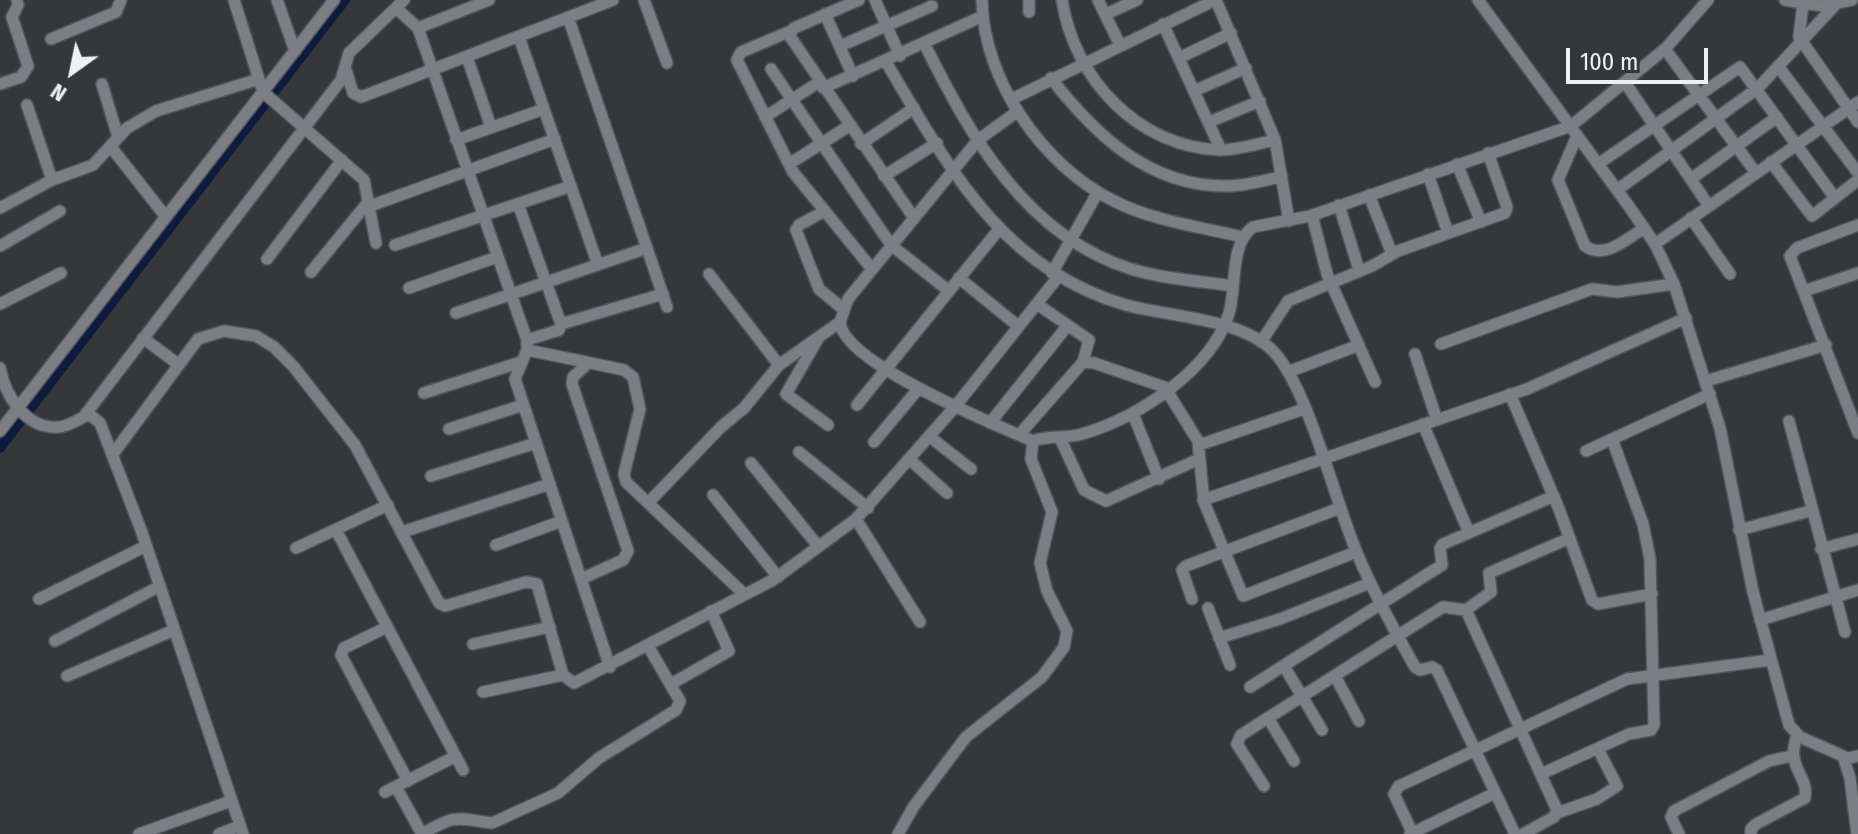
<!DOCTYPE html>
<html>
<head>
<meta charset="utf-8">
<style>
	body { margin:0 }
	#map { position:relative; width:1858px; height:834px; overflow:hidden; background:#35373b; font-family:"Fira Sans Condensed",sans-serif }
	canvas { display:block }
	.north { position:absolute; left:32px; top:32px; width:80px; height:80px; -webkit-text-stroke:6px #35373b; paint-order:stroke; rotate:213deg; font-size:22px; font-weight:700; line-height:32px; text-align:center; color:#eff0f3 }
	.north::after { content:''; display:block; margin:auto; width:28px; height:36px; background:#eff0f3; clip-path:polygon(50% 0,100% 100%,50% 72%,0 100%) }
	.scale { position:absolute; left:1566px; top:48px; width:142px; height:36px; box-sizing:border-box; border:4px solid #eff0f3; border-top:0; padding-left:10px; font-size:24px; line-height:28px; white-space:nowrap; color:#eff0f3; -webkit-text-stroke:6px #35373b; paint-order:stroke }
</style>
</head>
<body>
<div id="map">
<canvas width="1858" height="834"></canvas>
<div class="north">N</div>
<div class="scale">100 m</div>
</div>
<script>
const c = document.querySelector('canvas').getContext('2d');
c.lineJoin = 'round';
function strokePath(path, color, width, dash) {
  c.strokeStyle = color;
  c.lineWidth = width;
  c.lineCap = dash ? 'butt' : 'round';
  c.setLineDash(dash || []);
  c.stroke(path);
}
const canal = new Path2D(`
	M0,448L345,0`);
const minor = new Path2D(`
	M234,0L263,92L364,180L376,243
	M277,0L295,51
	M644,0L667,63
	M859,0L794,28L789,35L914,218
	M875,0L900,56
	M982,0C983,80 1043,166 1114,201C1153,221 1201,227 1243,237
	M1029,0V12
	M1062,0C1074,79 1138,147 1220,150C1238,150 1257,144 1275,140
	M1098,0L1120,45
	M1216,0L1275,140L1289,221
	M1478,0L1628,205L1655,244L1674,284L1720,428L1753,592L1789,725L1800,737L1843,756L1850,778L1857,834
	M1785,0L1822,6L1852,0
	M1803,3L1799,37L1858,122
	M396,8L418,28L527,340V350L515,379L610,667
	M825,14L853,76
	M1106,14L1137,0
	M568,17L667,307
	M1163,24L1221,150
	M418,28L489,0
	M791,31L741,52L737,60L793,172L872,269
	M519,37L598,265
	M51,39L116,12L121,0
	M925,45C971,137 1026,236 1131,269C1164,279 1199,281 1233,286
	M840,46L932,6
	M1665,49L1756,173
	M467,57L491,127
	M1179,58L1231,33
	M886,62C948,166 1001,269 1126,305C1169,317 1242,318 1274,352C1309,390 1335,502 1357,553C1373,592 1394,630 1415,667L1420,670L1432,667L1437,670L1515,834
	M1778,66L1858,173
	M771,69L891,245L949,291
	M346,70L353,93L361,97L613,0
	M1051,78C1095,135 1150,187 1227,186C1245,186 1264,180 1282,177
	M0,84L21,77L28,66L12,17L18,5L17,0
	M102,84L118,137
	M1626,84L1709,206
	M823,88L983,16
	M1194,91L1246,68
	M1012,99L1215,0
	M27,105L52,180
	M1018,111L978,140L848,299L840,322C843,363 996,425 1033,441
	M765,117L819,82
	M1209,122L1260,101
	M1577,136L1558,180L1585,246C1605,260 1626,239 1643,229
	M456,140L544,109
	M861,144L914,108
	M111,147L166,217
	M1771,162L1812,216L1858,180
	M789,164L849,126
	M1457,164L1481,222
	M1598,164L1740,67L1835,198
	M1428,174L1448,233
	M884,176L937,143
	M1691,179L1777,117
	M1617,190L1758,88L1837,3
	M1369,195L1392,254
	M518,204L561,324L559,330L527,340
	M1339,205L1359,270
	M370,206L555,139
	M0,208L52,180L93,165L127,128L156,111L259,79
	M823,212L799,225L796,230L819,289L842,308
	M1312,215L1327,274L1375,382
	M1691,218L1730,274
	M1858,225L1797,248L1790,256L1858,433
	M1655,244L1858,102
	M395,245L571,186
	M0,246L60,211
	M267,259L342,160
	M311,272L369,201
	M1052,273L1098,192
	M709,274L779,365
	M959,278L1018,326
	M409,288L497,257
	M1804,291L1858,273
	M0,304L61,273
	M1037,304L1089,340L1083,362
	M456,313L647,248
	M561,324L663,294
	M819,337L786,394L828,425
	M143,338L178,364
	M1261,342L1288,301L1372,266L1398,251L1505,213L1507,207L1488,153
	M1441,344L1592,289L1617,292L1674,284
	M527,350L581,361L585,366L573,377L572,384L628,551L623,560L581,579
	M1415,354L1437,420
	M581,361L624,370L633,377L640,409L624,474L626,482L744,594
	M0,368C5,395 26,430 59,427C70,426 79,419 89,414L100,423L141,530L243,834
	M1288,372L1359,345
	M1706,381L1826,345
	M1167,391L1198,441L1204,502L1243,596L1356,552
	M424,393L521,362
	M1510,394L1559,509L1592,600L1598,604L1652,594
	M857,405L1000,228
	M1133,414L1159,479
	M85,415L341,80L349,53L404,0
	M1789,421L1845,632
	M990,423L1068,325
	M1423,424L1469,533
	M449,429L523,405
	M0,431L334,0
	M1019,435L1083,362L1094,363L1170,389
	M930,437L971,469
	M1060,438L1084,490L1106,501L1199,459
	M874,442L919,388
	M1199,445L1304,409
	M1586,451L1710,394
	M799,452L868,508
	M113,454L198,339L224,331L256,336L274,347L293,366L355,445L439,603L445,606L526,582L537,584L563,675L574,683L773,580L856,519L954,408L1058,277
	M909,459L947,493
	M751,463L818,546
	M431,476L536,443
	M713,495L778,577
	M1203,500L1527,389L1686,318
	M648,503L721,427L744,408L779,365L840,322
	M856,519L920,622
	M336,530L463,770
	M1739,530L1810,511
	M402,532L550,484
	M496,545L562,521
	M296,548L388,505
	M1821,549L1858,539
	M39,599L146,546
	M1192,599L1182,570L1186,566L1340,508
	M1208,608L1230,665
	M1760,620L1858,590
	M387,627L344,648L341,655L408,781
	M1219,638L1280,619L1370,583
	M55,641L160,586
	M473,644L550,627
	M1284,666L1322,730
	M67,676L174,630
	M1335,676L1359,721
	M671,684L729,651L711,611
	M1250,687L1442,565L1440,548L1443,544L1554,496
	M483,692L563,675
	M1268,718L1294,761
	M1844,759L1858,756
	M1541,774L1629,734L1651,730L1654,725L1650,559L1643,524L1612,439
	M1264,786L1237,744L1241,735L1443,607L1466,610
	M396,787L422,834
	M385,792L456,756
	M1557,813L1597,799L1617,786L1598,749
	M139,834L231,801
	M219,834L240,826
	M422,834C457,814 455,818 492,823L558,793L599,758L676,710L680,701L648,646
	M898,834L914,806L966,737L1042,677L1064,647L1067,631L1047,591L1040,563L1052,512L1031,459L1033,441C1048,435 1066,439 1082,434C1137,418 1211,371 1229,313C1237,288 1229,244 1253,227L1310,216L1571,126L1666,48L1708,0
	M1410,834L1495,793
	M1413,834L1394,794L1399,786L1627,679L1770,660
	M1523,834L1554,817L1557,810L1466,610L1491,592L1489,573L1570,538
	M1679,834L1671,817L1674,811L1769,761L1791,756
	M1751,834V829L1756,824L1805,798C1809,774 1785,769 1797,735`);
strokePath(canal, '#0c1b3e', 10);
strokePath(minor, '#535558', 14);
strokePath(minor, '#7c7e83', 11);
</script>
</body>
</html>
